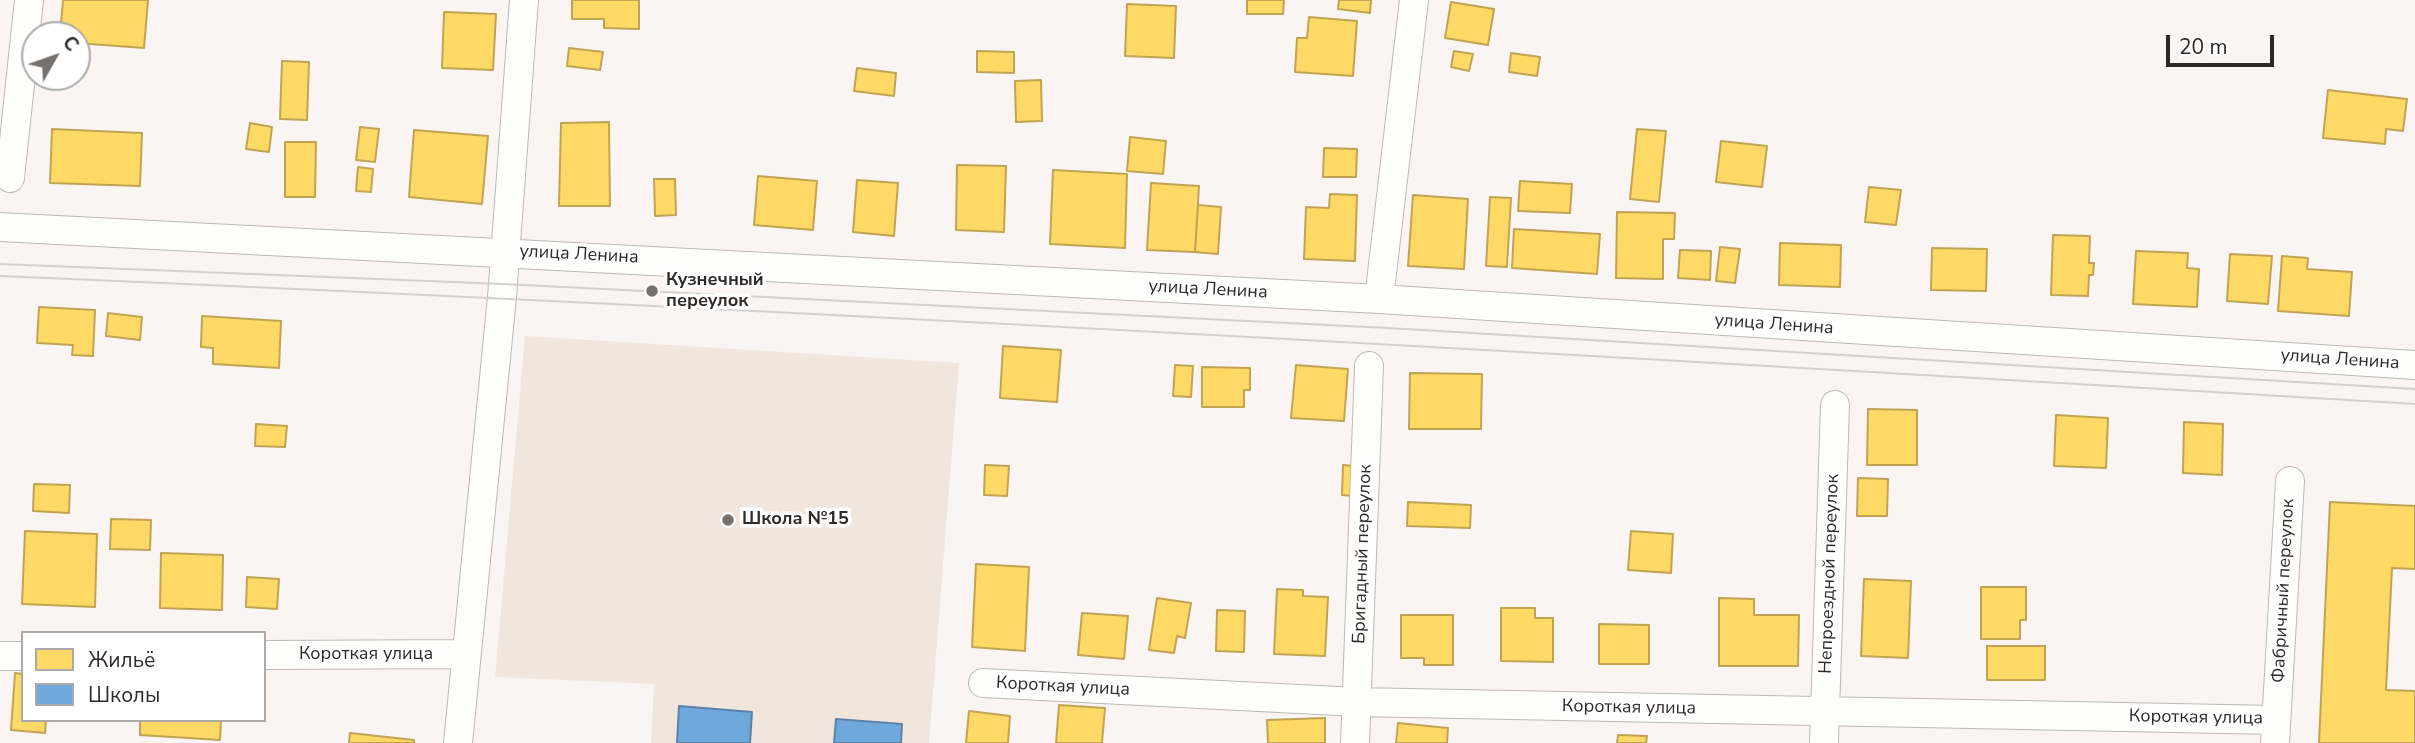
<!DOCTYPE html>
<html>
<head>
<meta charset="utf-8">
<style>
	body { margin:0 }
	#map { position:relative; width:2415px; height:743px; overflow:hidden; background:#faf5f2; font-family:"Nunito Sans",sans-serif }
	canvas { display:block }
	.legend { position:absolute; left:21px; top:631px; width:245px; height:91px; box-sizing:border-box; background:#fff; border:2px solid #abaaa9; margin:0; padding:9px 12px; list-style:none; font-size:21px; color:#2e2a28 }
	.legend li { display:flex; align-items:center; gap:14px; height:35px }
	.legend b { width:35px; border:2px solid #abaaa9 }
	.north { position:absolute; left:21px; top:21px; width:70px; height:70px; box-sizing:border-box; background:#fff; border:2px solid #abaaa9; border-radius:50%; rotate:50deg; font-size:19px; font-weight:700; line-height:28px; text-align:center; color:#2e2a28 }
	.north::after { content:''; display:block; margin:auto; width:24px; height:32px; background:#75716f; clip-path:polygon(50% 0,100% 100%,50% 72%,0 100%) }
	.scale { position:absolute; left:2166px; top:35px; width:108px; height:32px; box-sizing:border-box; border:4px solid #2e2a28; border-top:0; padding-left:9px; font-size:21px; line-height:24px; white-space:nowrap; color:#2e2a28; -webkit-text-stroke:5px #fff; paint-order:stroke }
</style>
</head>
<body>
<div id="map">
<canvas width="2415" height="743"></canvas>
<ul class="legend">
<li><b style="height:19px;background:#ffd966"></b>Жильё</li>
<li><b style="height:19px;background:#6fa8dc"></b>Школы</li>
</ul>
<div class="north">С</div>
<div class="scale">20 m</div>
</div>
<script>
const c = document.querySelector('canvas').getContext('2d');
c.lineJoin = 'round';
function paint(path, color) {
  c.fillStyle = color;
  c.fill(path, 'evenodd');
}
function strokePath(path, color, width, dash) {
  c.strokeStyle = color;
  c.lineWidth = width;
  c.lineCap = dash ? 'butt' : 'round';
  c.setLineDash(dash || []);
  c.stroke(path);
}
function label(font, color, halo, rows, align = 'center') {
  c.font = font + ' "Nunito Sans",sans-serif';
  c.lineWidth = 7;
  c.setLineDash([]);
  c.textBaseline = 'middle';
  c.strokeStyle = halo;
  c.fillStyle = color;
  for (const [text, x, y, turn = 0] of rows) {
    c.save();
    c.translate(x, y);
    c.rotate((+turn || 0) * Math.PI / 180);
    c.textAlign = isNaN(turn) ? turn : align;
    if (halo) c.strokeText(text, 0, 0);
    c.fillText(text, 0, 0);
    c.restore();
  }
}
const built = new Path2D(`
	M525,336L959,363L929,743H651L654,684L495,677Z`);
const homes = new Path2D(`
	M63,0H148L144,48L77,43V35H60Z
	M572,0H639V29L604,28V19H572Z
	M1247,0H1284L1283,14H1247Z
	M1339,0H1371L1370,13L1338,9Z
	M1451,2L1494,9L1488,45L1445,38Z
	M1127,4L1176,6L1174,58L1125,56Z
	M444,12L496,14L493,70L442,68Z
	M1309,17L1357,21L1353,76L1295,72L1297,38H1307Z
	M569,48L603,52L600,70L567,66Z
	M977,51L1014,52V73L977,72Z
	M1454,51L1473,54L1469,71L1451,67Z
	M1511,53L1540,57L1537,76L1509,72Z
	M282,61L309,62L307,120L280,119Z
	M857,68L896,73L894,96L854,91Z
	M1041,80L1042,121L1016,122L1015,81Z
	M2328,90L2407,99L2403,131L2386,129L2385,144L2323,138Z
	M609,122L610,206H559L561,123Z
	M250,123L272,127L269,152L246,149Z
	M360,127L379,129L375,162L356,160Z
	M52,129L142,133L140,186L50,183Z
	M1637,129L1666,131L1659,202L1630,199Z
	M414,130L488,136L482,204L409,197Z
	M1130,137L1166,141L1163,174L1127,171Z
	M1721,141L1767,146L1762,187L1716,182Z
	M285,142H316L315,197H285Z
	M1324,148L1357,149L1356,177H1323Z
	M957,165L1006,166L1004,232L956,230Z
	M358,167L373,169L371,192L356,191Z
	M1053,170L1127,174L1125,248L1050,244Z
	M758,176L817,181L813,230L754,225Z
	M654,179H675L676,215L655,216Z
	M857,180L898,183L894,236L853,232Z
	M1520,181L1572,184L1570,213L1518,211Z
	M1151,183L1199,186L1195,252L1147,250Z
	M1869,187L1901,190L1896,225L1865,222Z
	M1330,194L1357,195L1355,261L1304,259L1306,207L1329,208Z
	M1413,195L1468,199L1464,269L1408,266Z
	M1490,197L1511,198L1507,267L1486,266Z
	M1198,205L1221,207L1218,254L1195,252Z
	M1617,212L1675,213L1674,239H1663V279L1616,278Z
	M1514,229L1600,234L1597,274L1512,268Z
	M2053,235L2090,236L2089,263H2094L2093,275H2089L2088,296L2051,295Z
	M1780,243L1841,245L1840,287L1779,285Z
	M1720,247L1740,249L1735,283L1716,281Z
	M1932,248L1987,249L1986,291L1931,290Z
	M1680,250L1711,251L1710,280L1678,278Z
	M2136,251L2188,253L2187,268L2199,269L2197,307L2133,304Z
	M2230,254L2272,256L2268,304L2227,301Z
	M2282,256L2308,258L2307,269L2352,272L2349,316L2278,311Z
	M39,307L95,310L93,356L72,355L73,345L37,343Z
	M108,313L142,317L140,340L106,336Z
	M202,316L281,321L279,368L213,364V348L201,347Z
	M1003,346L1061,350L1057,402L1000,398Z
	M1175,365L1193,366L1191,397L1173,396Z
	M1296,365L1348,369L1344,421L1291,418Z
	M1202,367L1250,368V390H1244V407H1202Z
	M1410,373L1482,374L1481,429H1409Z
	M1868,409L1917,410V465H1867Z
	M2056,415L2108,418L2106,468L2054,466Z
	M2184,422L2223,424L2222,475L2183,473Z
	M256,424L287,426L285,447L255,446Z
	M985,465L1009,466L1007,496L984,495Z
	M1343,465L1365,467L1362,497L1342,495Z
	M1858,478L1888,479L1887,516H1857Z
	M34,484L70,485L69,513L33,511Z
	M1408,502L1471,505L1470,528L1407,526Z
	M2330,502L2415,506V569L2392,568L2386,690L2415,691V743H2319Z
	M111,519L151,520L150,550L110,549Z
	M25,531L97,534L95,607L22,604Z
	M1631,531L1673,534L1671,573L1628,570Z
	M161,553L223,555L222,610L160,608Z
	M976,564L1029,567L1025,651L972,647Z
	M247,577L279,579L277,609L246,607Z
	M1864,579L1911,581L1908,658L1861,656Z
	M1981,587H2026V620H2020V639H1981Z
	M1277,589L1303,590V596L1328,597L1325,656L1274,654Z
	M1157,598L1191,603L1185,638L1177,636L1174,653L1149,650Z
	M1719,598L1754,599V615H1799L1798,666H1719Z
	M1501,608H1535V618H1553V662L1501,661Z
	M1217,610L1245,611L1244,652L1216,651Z
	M1082,613L1128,616L1124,659L1078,655Z
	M1401,615H1453V665H1424V658H1401Z
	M1599,624L1649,625V664H1599Z
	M1987,646H2045V680H1987Z
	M15,673L23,674V720H46L45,733L11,730Z
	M1059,705L1105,708L1102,743H1056Z
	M969,711L1010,716L1008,743H966Z
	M1325,718V743H1268L1267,720Z
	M140,720H221L220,740L140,735Z
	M1398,723L1448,728L1447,743H1396Z
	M350,733L414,740V743H349Z
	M1618,735L1647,736L1646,743H1617Z`);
const schools = new Path2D(`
	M679,706L752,712L750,743H677Z
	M836,719L902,724L901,743H834Z`);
const minor = new Path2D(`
	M10,178L29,0
	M0,227L1379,299L2415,365
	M1379,299L1414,0
	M264,655L467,654
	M0,656H23
	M983,683L1358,702L2276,720
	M458,743L502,297L524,0
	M1355,743L1369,366
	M1824,743L1835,405
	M2275,743L2290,481`);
const tram = new Path2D(`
	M0,264L503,284L1388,328L2415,389
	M0,276C806,310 1610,356 2415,404`);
const markers = [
	[652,291,7,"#75716f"],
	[728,520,7,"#75716f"]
];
const streetNames = [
	["улица Ленина",579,255,3],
	["улица Ленина",1208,290,3],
	["улица Ленина",1774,325,4],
	["улица Ленина",2340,360,4],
	["Бригадный переулок",1363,554,-88],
	["Непроездной переулок",1830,574,-88],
	["Фабричный переулок",2284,591,-87],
	["Короткая улица",366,655],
	["Короткая улица",1063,687,3],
	["Короткая улица",1629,708,1],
	["Короткая улица",2196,718,1]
];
const poiNames = [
	["Кузнечный",666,281],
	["переулок",666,302],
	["Школа №15",742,520]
];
paint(built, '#f1e6de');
paint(homes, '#ffd966');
strokePath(homes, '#c0a453', 2);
paint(schools, '#6fa8dc');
strokePath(schools, '#5c82a6', 2);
strokePath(minor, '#bcb9b7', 30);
strokePath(minor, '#fefefd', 28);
strokePath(tram, '#d3d1d0', 2);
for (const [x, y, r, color] of markers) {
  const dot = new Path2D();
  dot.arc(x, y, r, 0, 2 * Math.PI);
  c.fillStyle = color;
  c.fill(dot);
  strokePath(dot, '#fff', 2.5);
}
label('18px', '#2e2a28', '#fff', streetNames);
label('bold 18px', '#2e2a28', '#fff', poiNames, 'left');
</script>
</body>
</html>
